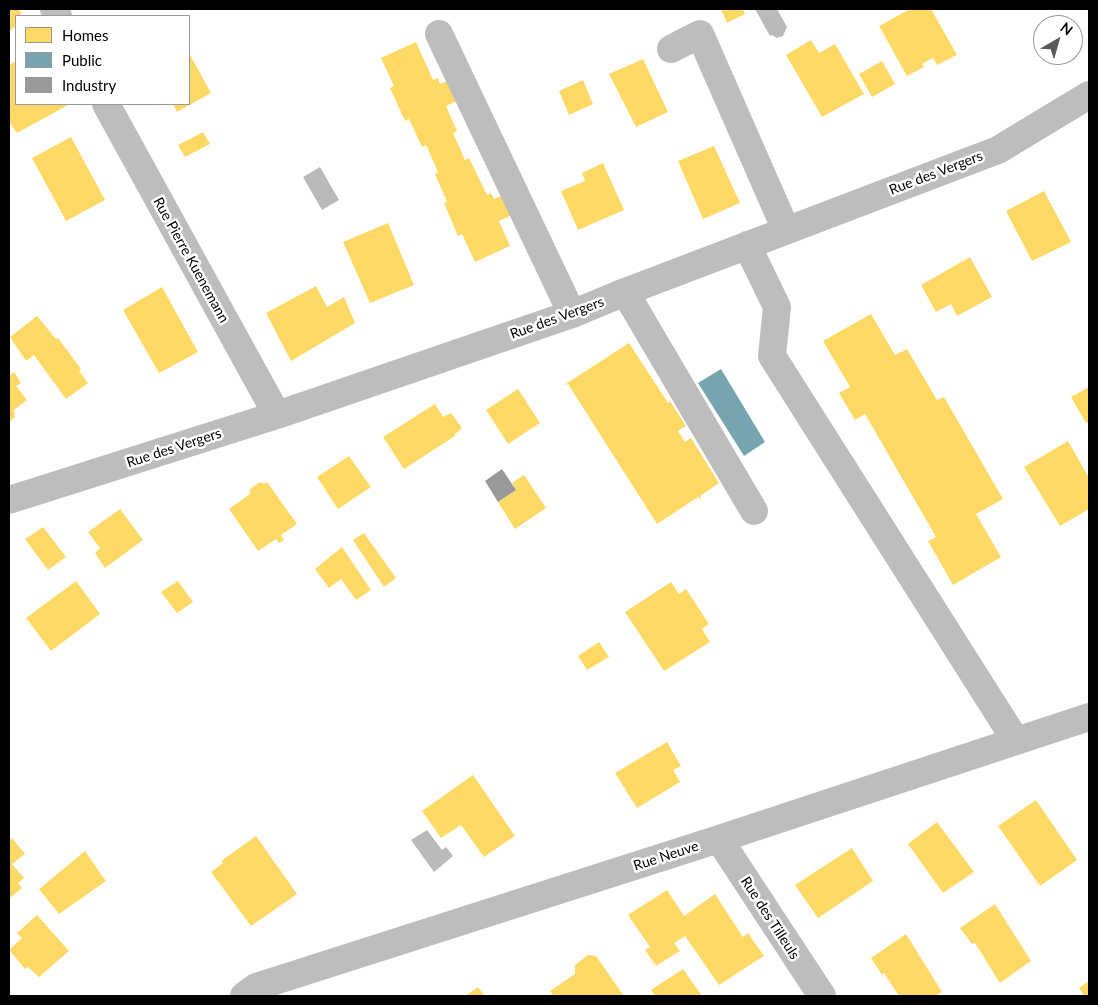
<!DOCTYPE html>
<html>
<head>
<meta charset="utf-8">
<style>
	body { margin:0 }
	#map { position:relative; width:1098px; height:1005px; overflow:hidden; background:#fff; font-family:Lato,sans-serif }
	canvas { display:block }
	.frame { position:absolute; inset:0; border:10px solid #000; pointer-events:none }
	.legend { position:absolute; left:15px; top:15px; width:175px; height:90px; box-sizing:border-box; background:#fff; border:1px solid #999; margin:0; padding:6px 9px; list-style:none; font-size:15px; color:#000 }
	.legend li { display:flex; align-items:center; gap:10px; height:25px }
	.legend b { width:25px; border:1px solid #999 }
	.north { position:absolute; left:1033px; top:15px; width:50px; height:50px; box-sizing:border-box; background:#fff; border:1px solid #999; border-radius:50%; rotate:38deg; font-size:14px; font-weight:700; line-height:20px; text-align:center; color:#000 }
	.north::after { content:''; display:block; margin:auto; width:18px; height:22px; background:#595959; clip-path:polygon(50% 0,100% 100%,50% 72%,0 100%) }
</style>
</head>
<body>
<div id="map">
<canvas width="1098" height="1005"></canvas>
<div class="frame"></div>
<ul class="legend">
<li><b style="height:14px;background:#ffd966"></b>Homes</li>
<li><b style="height:14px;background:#76a5af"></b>Public</li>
<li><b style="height:14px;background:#999"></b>Industry</li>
</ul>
<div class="north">N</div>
</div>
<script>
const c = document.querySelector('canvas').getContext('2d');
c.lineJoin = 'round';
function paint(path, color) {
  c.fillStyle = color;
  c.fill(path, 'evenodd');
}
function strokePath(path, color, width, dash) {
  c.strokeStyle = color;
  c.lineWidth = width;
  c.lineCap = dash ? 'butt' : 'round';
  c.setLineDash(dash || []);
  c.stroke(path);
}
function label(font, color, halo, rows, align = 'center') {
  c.font = font + ' Lato,sans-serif';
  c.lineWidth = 5;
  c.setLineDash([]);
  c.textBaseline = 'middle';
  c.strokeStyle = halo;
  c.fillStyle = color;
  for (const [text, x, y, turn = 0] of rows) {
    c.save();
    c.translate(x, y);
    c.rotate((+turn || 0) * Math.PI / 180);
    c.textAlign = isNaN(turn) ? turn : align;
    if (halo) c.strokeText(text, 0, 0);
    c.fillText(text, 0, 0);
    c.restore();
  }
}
const water = new Path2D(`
	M755,9H777L787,27L783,36L777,38L772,35L770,36Z
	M320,167L339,200L322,210L303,177Z
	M427,830L442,850L446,847L453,856L434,872L411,840Z`);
const homes = new Path2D(`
	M9,9H18L22,14L16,16V26L9,31Z
	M721,9H743L745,14L727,23Z
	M910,9H931L957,55L937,65L933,58L922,64L924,67L907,76L879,26Z
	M811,40L819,53L835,44L864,94L822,117L786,55Z
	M416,42L433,80L438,78L440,84L449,80L459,100L446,106L457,131L453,133L465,160L469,158L487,195L491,193L494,199L503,195L512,215L499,221L510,246L475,262L462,234L458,236L444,203L447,202L435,174L438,172L426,145L422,147L409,119L405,121L390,88L394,86L381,58Z
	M189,53L211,93L177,112L173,104H189Z
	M643,59L668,112L636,127L609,74Z
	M16,61V104H70L17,133L9,122V65Z
	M882,61L895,84L872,97L859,74Z
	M583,80L593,104L569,115L559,91Z
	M203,132L210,144L185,157L178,145Z
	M71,137L105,200L66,221L32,158Z
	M714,146L740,203L703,219L678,161Z
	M603,163L624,210L578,230L561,191L585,181L582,173Z
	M1044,191L1071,242L1032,261L1006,211Z
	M388,223L414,285L370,303L343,242Z
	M970,257L992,297L957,316L951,304L936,312L921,285Z
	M316,286L327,307L344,297L355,323L291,361L266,313Z
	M162,287L198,352L159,373L123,310Z
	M871,314L895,355L907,349L937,400L944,397L1003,499L976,514L1001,557L953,585L928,541L936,537L865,414L855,420L839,393L850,387L823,341Z
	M37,316L56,339L58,338L81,369L79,371L88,383L66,399L34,355L26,361L10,337Z
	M629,343L668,403L670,401L686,426L678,431L685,442L691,438L719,483L700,496L702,500L698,497L657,524L568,384L564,385Z
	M14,372L21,383L16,386L27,400L14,410L15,417L9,422V376Z
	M1089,387V422L1086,423L1071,397Z
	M518,389L540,423L508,444L486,410Z
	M435,404L443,417L451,413L462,428L454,435L455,436L404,469L383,437Z
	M1068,441L1089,478V509L1060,526L1024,467Z
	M349,456L371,487L338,509L317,477Z
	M524,475L546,508L515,529L498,502L516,490L512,483Z
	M260,482L264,484L267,482L297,524L281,535L284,540L279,543L276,539L258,551L229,509L250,494V489Z
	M120,509L143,540L105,568L95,553L100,548L88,532Z
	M43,527L66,557L48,570L25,539Z
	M364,533L396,578L384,587L353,540Z
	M342,547L371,590L356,600L341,579L329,588L315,569Z
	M76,581L100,614L51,651L26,618Z
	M178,581L193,602L177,613L161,592Z
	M671,582L679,594L686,589L709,624L702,629L710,642L664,671L625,612Z
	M599,642L609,657L587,670L578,656Z
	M667,742L681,766L673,770L680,782L637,808L615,773Z
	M473,775L515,836L484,857L461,825L441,838L422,811Z
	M1036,800L1077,860L1040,886L998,826Z
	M937,822L974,872L943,893L908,844Z
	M256,836L297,894L251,926L211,872L223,863L221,861Z
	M12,838L25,854L12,864L24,878L18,883L22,888L9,899V840Z
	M852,848L873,881L818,918L795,885Z
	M85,851L106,881L59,914L39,889Z
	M667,890L684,916L715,894L743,937L748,933L764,956L719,985L685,936L674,943L680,951L656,966L645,950L650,947L628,915Z
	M995,904L1031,961L1000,983L975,943L972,944L960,928Z
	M37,915L69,951L39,977L28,967L25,969L9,950L22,938L17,933Z
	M906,934L942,992L934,996H899L884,973L882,975L871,958Z
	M588,955L596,956L624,996H554L550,991L575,974V965Z
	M683,969L702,996H655L651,990Z
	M1089,981V996H1084L1079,988Z
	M478,987L485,996H465Z`);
const public = new Path2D(`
	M721,369L765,442L744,456L698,383Z`);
const industry = new Path2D(`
	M502,469L516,490L498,502L485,481Z`);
const minor = new Path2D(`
	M54,9L58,16
	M439,34L572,314
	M671,49L700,34L786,230
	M106,104L277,415
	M747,245L777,307L772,356L1016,741
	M625,292L754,511
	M9,500L277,415L572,314L625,292L998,150L1089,95
	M719,839L822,996
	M244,996L256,987L719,839L1089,717`);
const streetNames = [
	["Rue des Vergers",936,173,-21],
	["Rue Pierre Kuenemann",191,260,61],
	["Rue des Vergers",557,318,-20],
	["Rue des Vergers",174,448,-18],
	["Rue Neuve",666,856,-18],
	["Rue des Tilleuls",770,918,57]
];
paint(water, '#bababa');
paint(homes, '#ffd966');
paint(public, '#76a5af');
paint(industry, '#999');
strokePath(minor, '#bdbdbd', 28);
label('14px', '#000', '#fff', streetNames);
</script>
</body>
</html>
